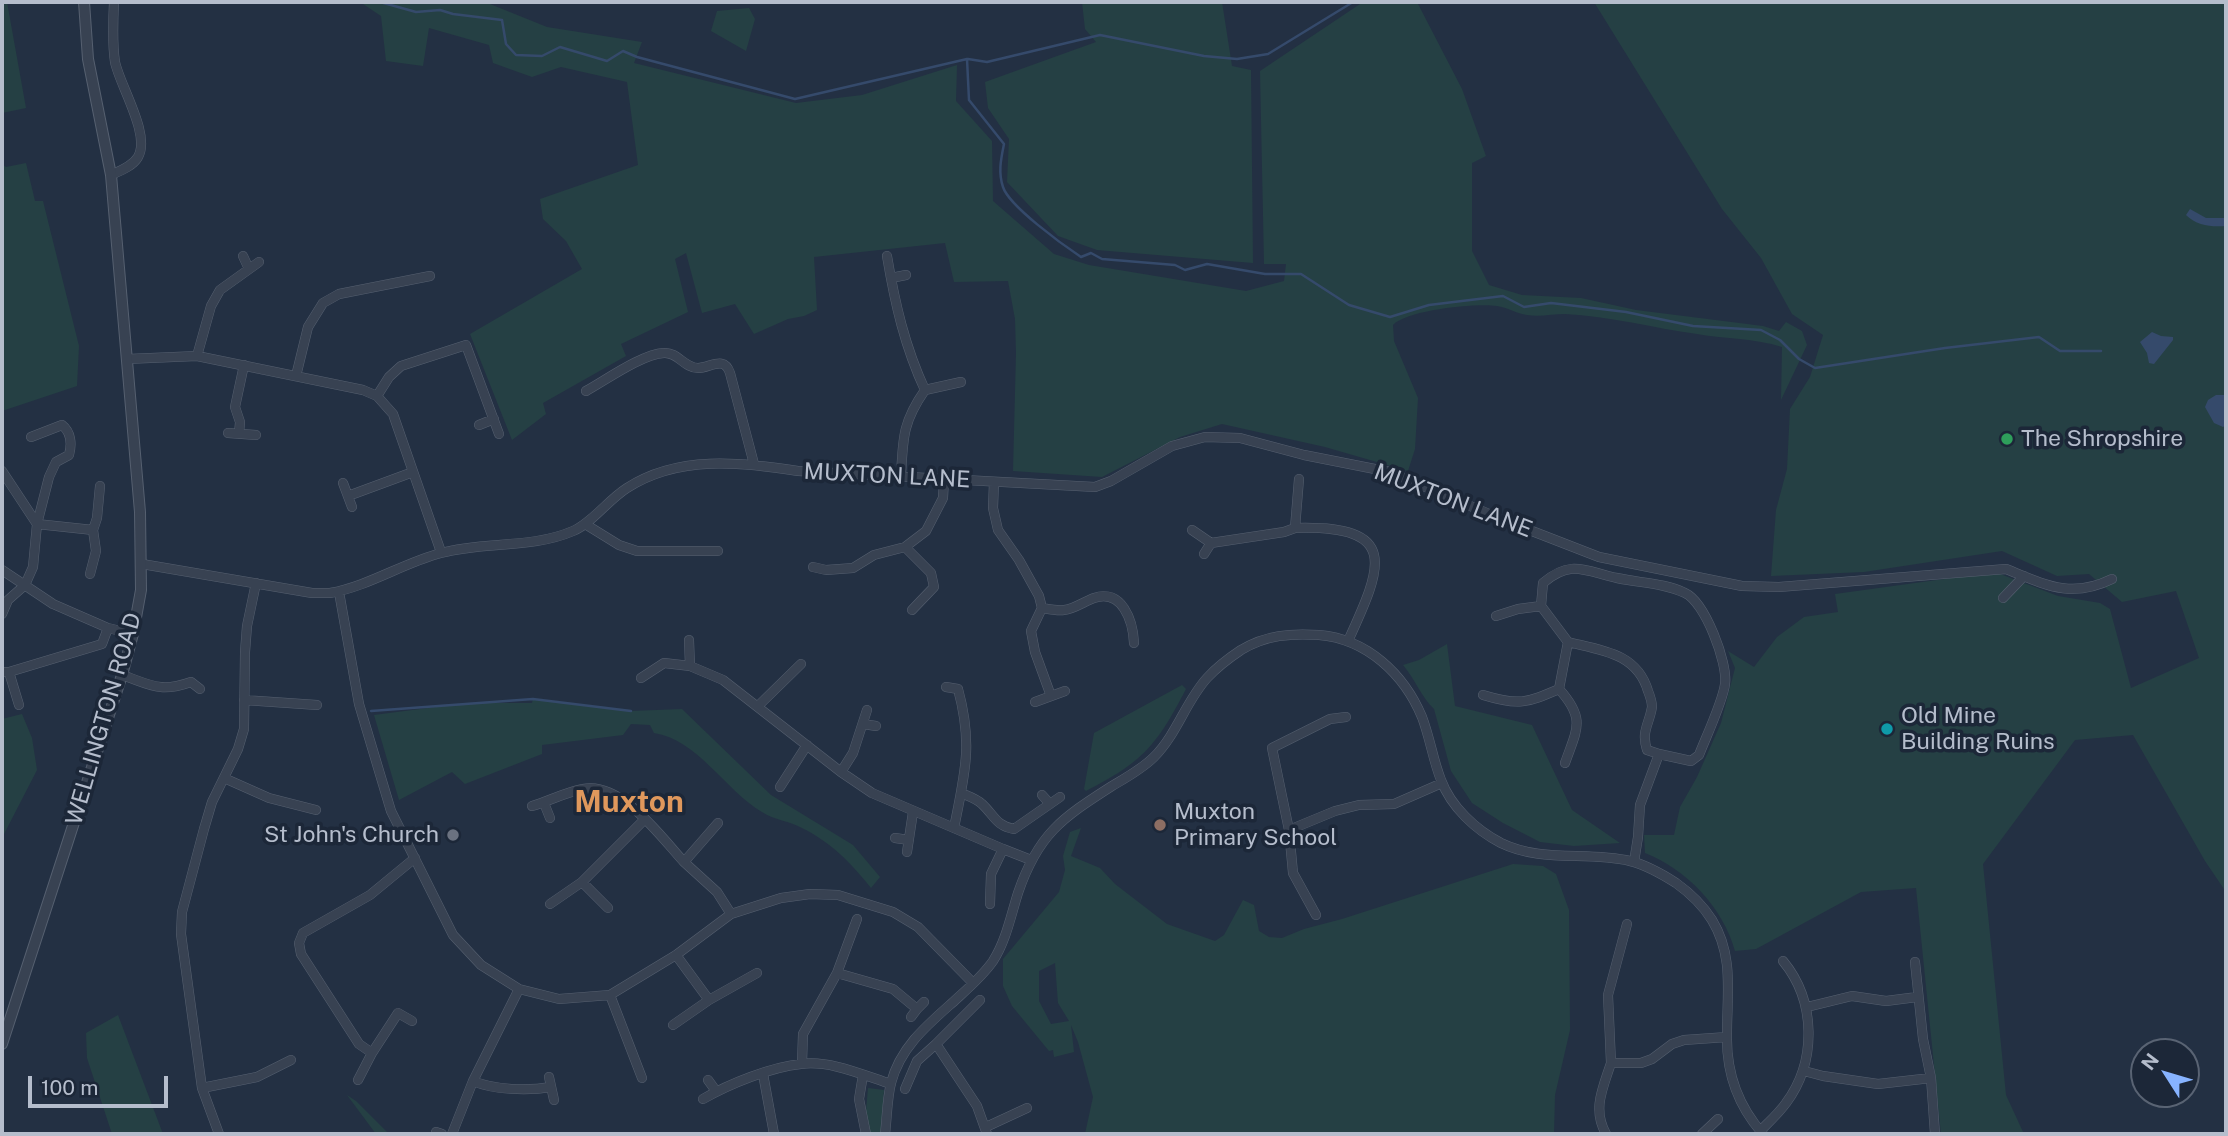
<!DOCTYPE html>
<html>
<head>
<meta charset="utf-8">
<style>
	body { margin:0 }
	#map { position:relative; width:2228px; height:1136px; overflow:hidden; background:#233043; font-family:"Public Sans",sans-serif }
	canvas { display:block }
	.frame { position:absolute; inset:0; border:4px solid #b5bdcc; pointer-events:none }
	.north { position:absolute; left:2130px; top:1038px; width:70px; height:70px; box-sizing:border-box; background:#1c2738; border:2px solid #596373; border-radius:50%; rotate:307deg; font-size:19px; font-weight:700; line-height:28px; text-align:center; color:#b5bdcc }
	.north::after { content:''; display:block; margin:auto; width:24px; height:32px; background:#87b3ff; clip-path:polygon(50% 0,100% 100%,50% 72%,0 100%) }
	.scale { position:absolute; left:28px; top:1076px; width:140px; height:32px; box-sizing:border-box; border:4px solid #b5bdcc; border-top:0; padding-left:9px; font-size:21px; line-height:24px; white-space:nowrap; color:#b5bdcc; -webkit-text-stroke:5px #1c2738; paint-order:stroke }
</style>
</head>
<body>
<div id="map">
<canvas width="2228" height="1136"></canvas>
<div class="frame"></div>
<div class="north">N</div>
<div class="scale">100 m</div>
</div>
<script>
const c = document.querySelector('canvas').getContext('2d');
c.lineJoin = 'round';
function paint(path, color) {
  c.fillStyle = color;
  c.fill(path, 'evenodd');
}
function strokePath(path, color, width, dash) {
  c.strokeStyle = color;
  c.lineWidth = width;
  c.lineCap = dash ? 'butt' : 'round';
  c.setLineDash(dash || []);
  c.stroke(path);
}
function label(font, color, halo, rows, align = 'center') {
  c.font = font + ' "Public Sans",sans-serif';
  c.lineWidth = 7;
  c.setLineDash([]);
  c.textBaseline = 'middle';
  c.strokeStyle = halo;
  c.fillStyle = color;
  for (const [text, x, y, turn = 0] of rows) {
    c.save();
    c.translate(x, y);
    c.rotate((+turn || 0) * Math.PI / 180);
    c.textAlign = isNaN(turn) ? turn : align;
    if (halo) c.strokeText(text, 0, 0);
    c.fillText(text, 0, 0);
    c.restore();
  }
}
const green = new Path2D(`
	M2,2H7L26,108L2,113Z
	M360,2H485L547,27L642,42L634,63L796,103L862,95L957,65L956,101L992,141L993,201L1054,254L1089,265L1246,291L1284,281L1286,264H1264L1260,71L1363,2H1417L1462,89L1486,156L1472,163V251L1489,285L1522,295L1581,298L1636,310L1763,326L1779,331L1786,322L1802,331L1807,345L1781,400L1782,347C1754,338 1726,339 1697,334C1653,328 1610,316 1565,314C1553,314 1540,317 1527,315C1517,314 1507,307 1497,306C1476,303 1407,310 1393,325L1394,341L1418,398L1415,449L1408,471L1325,447L1222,424L1180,437L1102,477L1013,471L1016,353L1015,319L1008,281L954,282L945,243L814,257L817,310L804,316L788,319L754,334L735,304L702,313L686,253L675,259L688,312L621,344L626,356L543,403L546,414L512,440L470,334L582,269L566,241L543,219L540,199L638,165L627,82L561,67L532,77L493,63L489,45L429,28L423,66L386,61L381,16Z
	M1082,2H1222L1232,66L1251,70L1253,263L1097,250L1058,236L1007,182L1009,139L988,108L985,82L1096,42L1085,29Z
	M1594,2H2226V892L2205,861L2133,735L2075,740L1983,864L2006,1095L2024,1134H1941L1916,888L1861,892L1756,949L1735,951C1723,907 1686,869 1645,853L1644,835H1674L1680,807L1697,777L1721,723L1735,668L1728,651L1754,667L1777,637L1804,617L1838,612L1835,594L1995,572L2058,596L2100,603L2110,609L2131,688L2199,658L2176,591L2122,602L2089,574L2057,576L2002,551L1864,572L1771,576L1776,510L1787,469L1790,409L1810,377L1823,335L1792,314L1761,258L1722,209Z
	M749,8L755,19L746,51L711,31L717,11Z
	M26,163L35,201H43L79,346L77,386L2,411V164L6,167Z
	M1447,644L1455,706L1532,725L1572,810L1620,843L1574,846L1540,842L1503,823L1472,803L1451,771L1434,709C1422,698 1415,679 1403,665L1419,660Z
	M1182,685L1186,689C1157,745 1143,762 1086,791L1084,789L1094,733Z
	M533,699L631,711L682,709L771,795L853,845L880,877L871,888C851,863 832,843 802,828C790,821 774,820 762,812C726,791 697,739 654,733L650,725L631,724L623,735L542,745V754L465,784L452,772L399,800L374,715L466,703H532Z
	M22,714L32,738L37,770L2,838V719Z
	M1081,828L1071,856L1100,868L1115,884L1167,924L1215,941L1224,935L1243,900L1254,905L1259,931L1269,937L1282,938L1304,929L1342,919L1513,864L1543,866L1556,874L1569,910L1570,1030L1555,1095L1554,1134H1085L1093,1097L1078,1042L1071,1025L1074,1052L1054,1057L1053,1050L1049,1051L1012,1006L1003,986V959L1059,892L1065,870L1063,856L1070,832ZM1055,963L1058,1003L1069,1021L1051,1024L1039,1001V971Z
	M118,1015L163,1134H112L87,1058L86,1033Z
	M868,1088L884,1090L881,1134H864Z
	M347,1095L356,1101L389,1134H376Z`);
const water = new Path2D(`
	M2190,209L2206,218H2226V226C2211,227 2197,226 2186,215Z
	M2152,332L2161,336L2173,337V340L2154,364L2149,363L2147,353L2140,342Z
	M2216,395H2226V425L2223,427L2214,423L2205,407L2208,400Z`);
const stream = new Path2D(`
	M380,2L416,12L440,10L453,14L502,20L506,44L516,55L542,56L560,47L607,61L623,51L637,57L795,99L967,59L969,100L1004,144C1001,159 998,172 1003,187C1009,206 1063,245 1081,257L1091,253L1102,259L1175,265L1185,270L1207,264L1265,274H1301L1349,305L1390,317L1429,305L1503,296L1524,307L1551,303L1626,312L1693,326L1761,330L1780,340L1799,359L1815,368L1945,348L2039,337L2060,351H2101
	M968,59L987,62L1100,35L1204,56L1237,59L1268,54L1353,2
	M371,711L533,699L631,711`);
const minor = new Path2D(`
	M111,175C120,171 133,166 138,157C151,135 120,86 115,62C112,42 113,22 114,2
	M243,256L249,269
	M887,256C895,304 905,347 925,390L961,382
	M891,278L906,275
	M197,356L211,306L220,290L259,262
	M127,359L197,356L363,390L377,396L393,414L441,552
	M296,376L308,327L323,303L339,294L430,276
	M586,391C606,380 642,354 664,353C678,352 684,368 698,368C710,368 724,355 730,373L754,464
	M377,396L389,377L401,366L466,345L499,434
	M479,425L494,419
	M228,433L256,435
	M239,434L240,422L235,407L244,365
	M2,471L37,524
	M901,477C903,439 902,423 925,390
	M1299,479L1295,528C1400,525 1383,565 1348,641
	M994,482L993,508L998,530L1019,560L1039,596L1042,608C1048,609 1057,611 1064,610C1074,609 1085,601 1094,598C1122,588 1133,621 1134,643
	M343,483L352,507
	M348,496L413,472
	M37,524L93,530
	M585,524L619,545L637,551H718
	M1192,530L1211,543L1284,532L1295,528
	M905,547L931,573L934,587L912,610
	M1204,554L1211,543
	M142,564L312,593H330C369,586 403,563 441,553C484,541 531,549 573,531C592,523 608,500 627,488C678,455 741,462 798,471L1095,487L1111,481L1172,446L1205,437L1240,438L1304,455L1390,472L1501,519L1599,557L1742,586L1779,587L2006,569C2046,585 2071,599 2112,579
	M813,567L826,570L853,568L874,555L905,547L926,531L943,498L944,479
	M2,570L53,604L108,628
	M90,574L96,551L93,530L97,518L100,486
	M339,592L359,704L391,811L453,935L481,965L519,989L559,999L610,995L676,955L731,914L781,898L810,894L838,895L893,912L918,927L973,983
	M2003,598L2024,576
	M1541,606L1543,583C1571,559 1585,571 1617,578C1640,583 1664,583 1685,593C1705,602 1728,663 1725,684C1723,701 1706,737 1699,755L1691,761L1659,754L1640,805L1638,837L1634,862
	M1042,608L1031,631L1035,652L1051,696
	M2,614L8,600L25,585L33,567L37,524L49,477L56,462L69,455C72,444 71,432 62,425L31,437
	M689,640L690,666
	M1568,642C1601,650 1637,653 1648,691C1650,696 1652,701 1652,707C1649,725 1641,731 1647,750L1659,754
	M2,672H9L102,644L108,628L133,634
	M9,672L19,705
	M122,675C151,685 160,693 191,682L200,689
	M641,678L664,663L690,666L723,680L841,772L872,793L1003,849L991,874L990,904
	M946,687L958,689
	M1559,689C1586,719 1577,729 1565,763
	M1483,695C1519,706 1526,703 1559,689L1568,642L1541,606L1518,609L1496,616
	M244,700L317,705
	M1035,702L1065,691
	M758,706L801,664
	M1346,717L1330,719L1272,748L1289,830L1335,811L1359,805L1394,804L1442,783
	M863,724L876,726
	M841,772L853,753L867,710
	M224,778L269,798L316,810
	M780,787L807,745
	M961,793C968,796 977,799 982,804C994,815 996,826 1014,829L1060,797
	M1042,795L1050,804
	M544,803L550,818
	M532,806C549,801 566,792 583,789C621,781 661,837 684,862L718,823
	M954,828C965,773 973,744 958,689
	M1289,830L1293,873L1316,915
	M895,838L909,840
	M1003,849L1031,860
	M907,852L913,812
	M684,862L717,892L731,914
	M582,882L608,908
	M550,904L582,882L645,819
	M1915,962L1923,1039L1931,1078L1935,1134
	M837,973L893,989L917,1009L911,1017
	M610,995L642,1078
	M709,1000L757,973
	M980,1000L936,1044L977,1106L987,1134
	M1807,1007L1852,996L1886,1001L1917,997
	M917,1009L924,1002
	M412,1021L398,1013L372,1053L359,1044L301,954L299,943L303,933L370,895L415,858
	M673,1025L709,1000L676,955
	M802,1063L803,1034L837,973L857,919
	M1611,1063L1608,995L1627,924
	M1804,1071L1823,1076L1878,1084L1931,1078
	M763,1074L774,1134
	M863,1075L859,1099L866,1134
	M549,1077L554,1100
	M358,1080L372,1053
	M708,1080L716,1091
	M473,1081L519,989
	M202,1088L257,1077L291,1060
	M905,1089L917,1061L936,1044
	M703,1099C729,1084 771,1067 801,1064C830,1060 863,1075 891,1084
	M986,1127L1027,1108
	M1760,1131C1769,1122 1779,1113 1786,1103C1817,1061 1816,1001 1783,961
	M436,1132L442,1134
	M219,1134L202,1088L181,934L182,912L204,829L212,802L238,749L244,729L245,652L247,626L256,583
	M452,1134L473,1081C494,1090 528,1091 551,1087
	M885,1134C887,1118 887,1099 891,1083C900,1048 926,1026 952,1003C966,990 982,977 993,961C1006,941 1011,915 1018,893C1038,834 1062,818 1112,786C1127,777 1142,769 1154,757C1177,734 1186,701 1207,678C1217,667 1229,658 1241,650C1266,635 1291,633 1319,635C1367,639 1404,674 1422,717C1430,738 1433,760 1441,780C1451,807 1476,830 1501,843C1542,863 1586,851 1630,861C1646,865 1662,874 1676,883C1690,893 1702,904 1712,920C1734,956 1727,993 1727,1034C1726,1072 1738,1106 1763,1134
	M1606,1134C1592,1109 1603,1088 1611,1063H1641L1652,1059L1672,1044L1684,1040L1727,1037
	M1702,1134L1718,1119`);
const tertiary = new Path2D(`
	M2,1044L122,675L133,634L141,590L140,512L111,175L88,59L84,2`);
const markers = [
	[2007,439,7,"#2e9e5b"],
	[1887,729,7,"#0f9aa8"],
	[1160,825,7,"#8d6e63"],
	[453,835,7,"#6b7280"]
];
const poiNames = [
	["The Shropshire",2021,439],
	["Old Mine",1901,716],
	["Building Ruins",1901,742],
	["Muxton",1174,812],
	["Primary School",1174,838],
	["St John's Church",439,835,"right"]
];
const streetNames = [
	["MUXTON LANE",887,476,3],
	["MUXTON LANE",1453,501,21],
	["WELLINGTON ROAD",104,719,-74]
];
const districtNames = [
	["Muxton",629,803]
];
paint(green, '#254044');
paint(water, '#354a6b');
strokePath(stream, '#354a6b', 2.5);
strokePath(minor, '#566070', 10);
strokePath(tertiary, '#566070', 12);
strokePath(minor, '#384252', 9);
strokePath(tertiary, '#384252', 10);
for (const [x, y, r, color] of markers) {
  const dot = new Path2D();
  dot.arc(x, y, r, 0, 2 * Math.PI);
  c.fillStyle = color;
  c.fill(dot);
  strokePath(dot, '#1c2738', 2.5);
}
label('23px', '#b5bdcc', '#1c2738', poiNames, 'left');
label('23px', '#b5bdcc', '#1c2738', streetNames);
label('bold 30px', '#e0985c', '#1c2738', districtNames);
</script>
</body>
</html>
